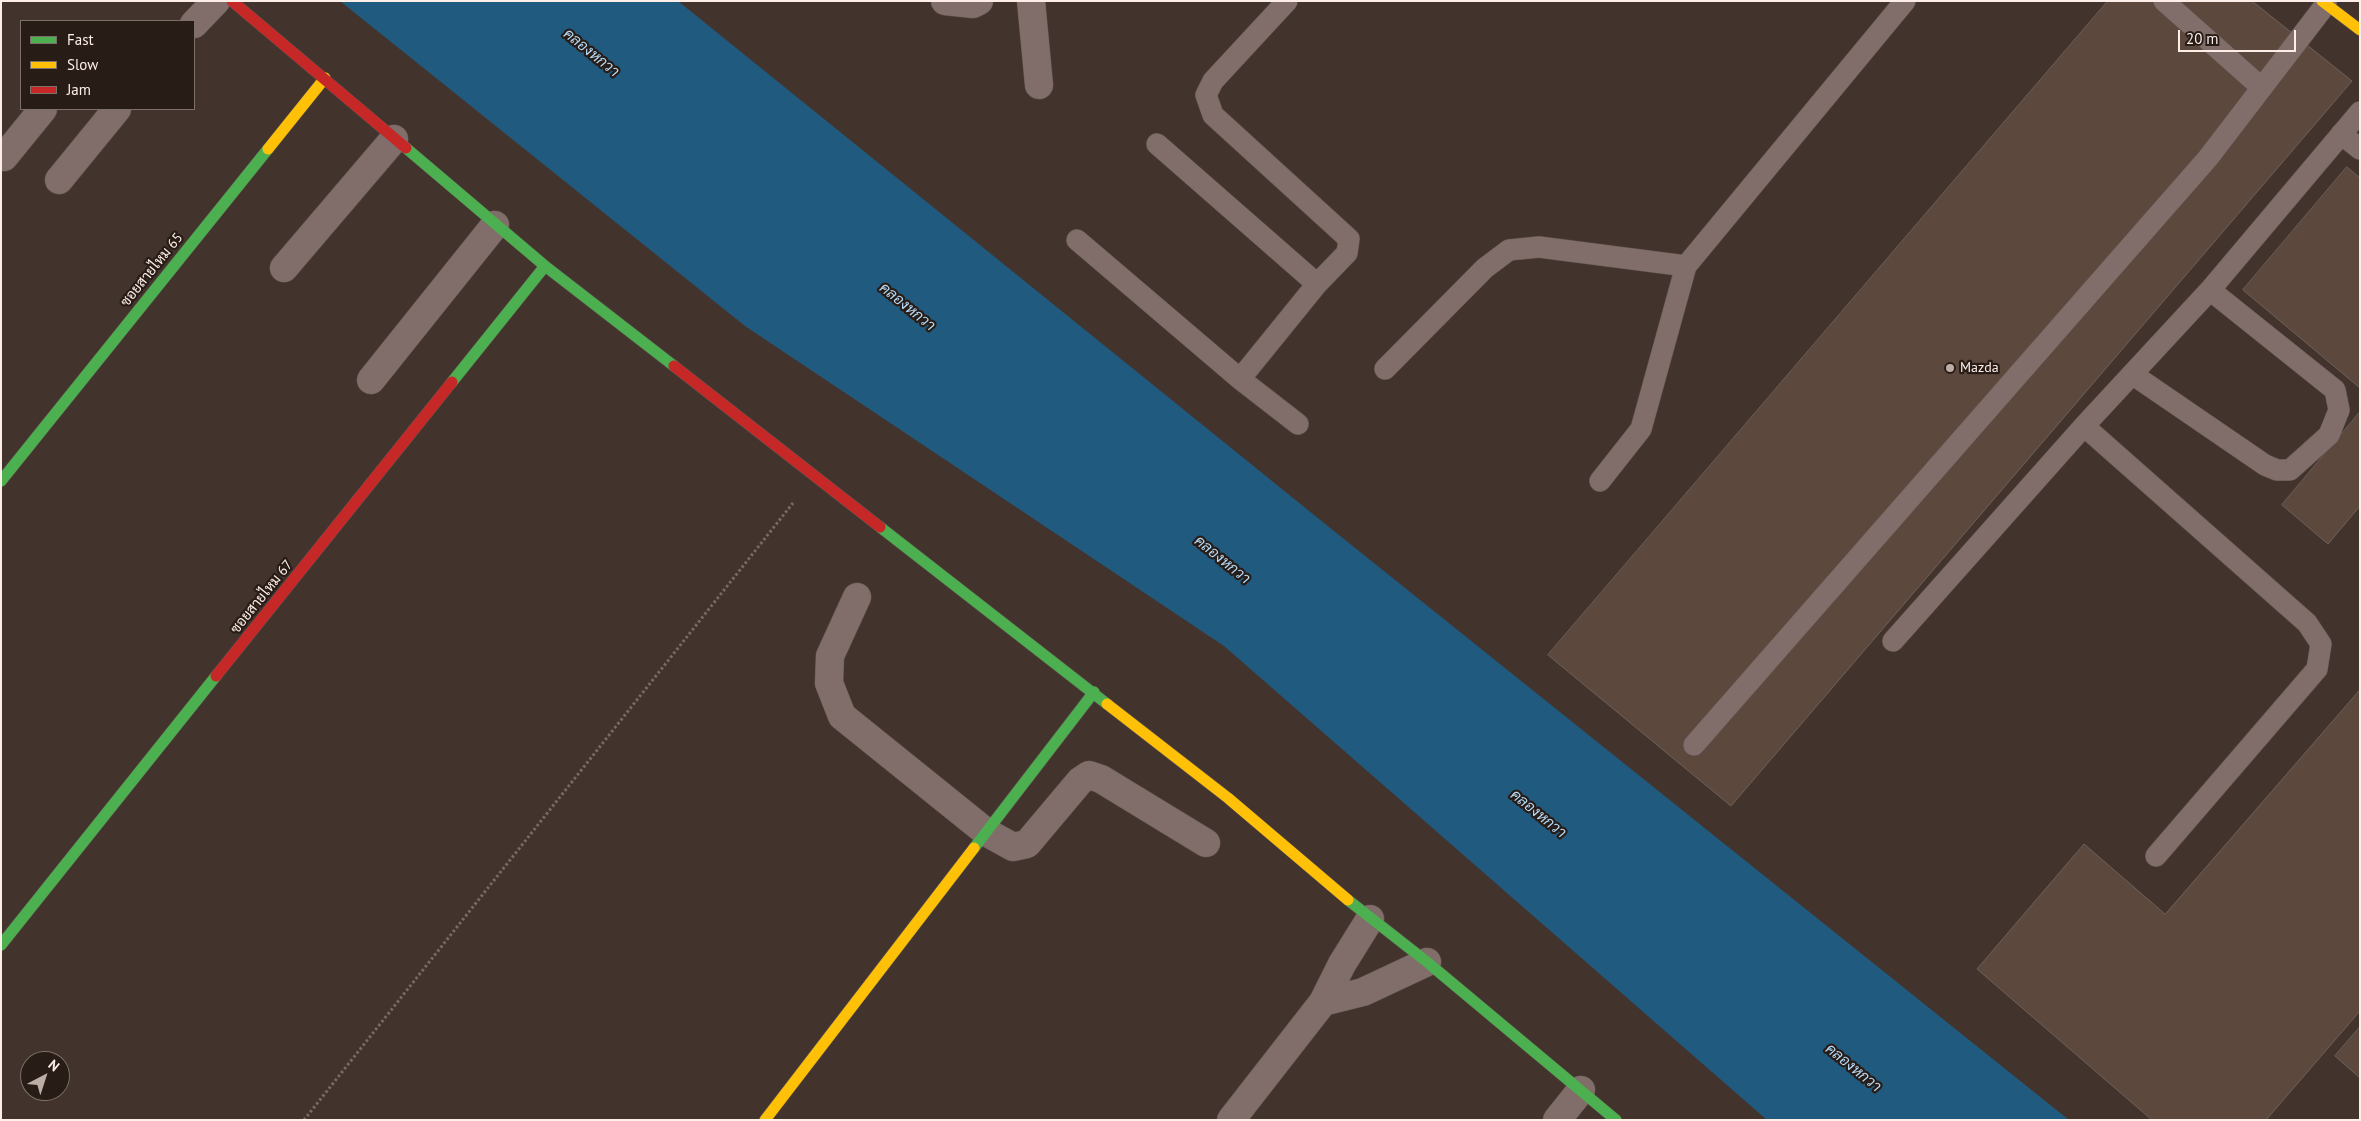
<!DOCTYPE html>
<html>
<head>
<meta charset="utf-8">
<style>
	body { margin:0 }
	#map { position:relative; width:2361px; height:1121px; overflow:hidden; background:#42342d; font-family:"PT Sans",sans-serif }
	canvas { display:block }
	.frame { position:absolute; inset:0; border:2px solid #fdeee8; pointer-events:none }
	.legend { position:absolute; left:20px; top:20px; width:175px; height:90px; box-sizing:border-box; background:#281c16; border:1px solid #7d706a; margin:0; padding:6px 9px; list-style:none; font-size:15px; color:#fdeee8 }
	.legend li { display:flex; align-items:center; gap:10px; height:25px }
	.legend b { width:25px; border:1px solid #7d706a }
	.north { position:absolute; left:20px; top:1051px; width:50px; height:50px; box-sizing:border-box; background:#281c16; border:1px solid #7d706a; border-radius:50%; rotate:40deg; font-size:14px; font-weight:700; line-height:20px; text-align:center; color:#fdeee8 }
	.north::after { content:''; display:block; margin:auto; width:18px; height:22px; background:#bcada7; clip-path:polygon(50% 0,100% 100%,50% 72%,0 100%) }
	.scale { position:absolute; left:2178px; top:30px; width:118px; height:22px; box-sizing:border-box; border:2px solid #fdeee8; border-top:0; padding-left:6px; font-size:15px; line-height:18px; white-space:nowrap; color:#fdeee8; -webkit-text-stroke:4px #281c16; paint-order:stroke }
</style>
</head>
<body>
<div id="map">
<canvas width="2361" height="1121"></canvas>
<div class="frame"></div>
<ul class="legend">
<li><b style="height:6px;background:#4caf50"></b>Fast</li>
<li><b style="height:6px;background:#ffc107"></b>Slow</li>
<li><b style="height:6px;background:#c62828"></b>Jam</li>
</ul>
<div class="north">N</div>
<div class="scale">20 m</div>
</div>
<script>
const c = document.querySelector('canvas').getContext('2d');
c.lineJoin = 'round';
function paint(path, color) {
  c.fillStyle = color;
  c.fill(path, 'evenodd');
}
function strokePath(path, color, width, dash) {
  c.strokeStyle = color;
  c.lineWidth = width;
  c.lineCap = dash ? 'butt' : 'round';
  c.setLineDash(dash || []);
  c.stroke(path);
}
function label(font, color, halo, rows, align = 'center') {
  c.font = font + ' "PT Sans",Sarabun,sans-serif';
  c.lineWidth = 4.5;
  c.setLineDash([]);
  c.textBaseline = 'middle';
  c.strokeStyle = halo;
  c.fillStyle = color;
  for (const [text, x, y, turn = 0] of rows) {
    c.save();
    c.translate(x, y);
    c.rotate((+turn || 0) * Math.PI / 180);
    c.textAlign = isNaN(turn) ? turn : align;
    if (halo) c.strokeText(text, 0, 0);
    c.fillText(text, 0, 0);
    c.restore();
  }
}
const water = new Path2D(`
	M340,1H678L1324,523L2069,1120H1767L1224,646L745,326Z`);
const building = new Path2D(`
	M2108,1H2252L2352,81L1731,806L1548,655Z
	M2347,167L2360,178V388L2243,290Z
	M2360,412V506L2328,544L2282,505Z
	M2360,690V1011L2266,1120H2152L1977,969L2084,844L2165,914Z
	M2360,1027V1078L2335,1056Z`);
const path = new Path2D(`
	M304,1120L793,503`);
const lane = new Path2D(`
	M2164,1L2262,88
	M2341,134L2360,149
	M1157,144L1317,284
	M1077,240L1240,379L1298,424
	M1385,369L1485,268L1509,250L1539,247L1686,266
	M2132,374L2265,465L2277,470H2290L2329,435L2339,410L2335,390L2210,290
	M1240,379L1317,284L1347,253L1349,239L1213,115L1206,95L1213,81L1287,1
	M2084,426L2307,623L2321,644L2317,669L2156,856
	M1600,481L1641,429L1686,266L1905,1
	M1893,641L2084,426L2210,290L2360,112
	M1694,745L2208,158L2326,4`);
const street = new Path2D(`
	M945,1L973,4L979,1
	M1031,1L1039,85
	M194,24L216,1
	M4,157L43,109
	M59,180L117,109
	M284,268L394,139
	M371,380L495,225
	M857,597L830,656L829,683L842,716L986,832L1013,847L1027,844L1080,781L1089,775L1101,779L1206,843
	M1323,1002L1363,992L1427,962
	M1231,1120L1323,1002L1342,964L1370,919
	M1557,1120L1581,1090`);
const fast = new Path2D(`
	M406,148L545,266L674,366
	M452,382L545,266
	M1,481L268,149
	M880,527L1107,704
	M974,848L1094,692
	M1348,900L1427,962L1616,1120
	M1,945L216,676`);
const slow = new Path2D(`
	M2322,1L2360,30
	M268,149L325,78
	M1107,704L1228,798L1348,900
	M765,1120L974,848`);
const jam = new Path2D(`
	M232,1L406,148
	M674,366L880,527
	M216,676L452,382`);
const markers = [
	[1950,368,5,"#bcada7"]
];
const streetNames = [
	["ซอยสายไหม 65",152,270,-51],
	["ซอยสายไหม 67",262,597,-51]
];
const poiNames = [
	["Mazda",1960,368]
];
const waterNames = [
	["คลองหกวา",591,53,39],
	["คลองหกวา",907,307,39],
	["คลองหกวา",1222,560,39],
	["คลองหกวา",1538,814,39],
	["คลองหกวา",1853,1068,39]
];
paint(water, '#215a7f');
paint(building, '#5c483d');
strokePath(building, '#6c615b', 1);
strokePath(lane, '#5e534d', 22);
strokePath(street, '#5e534d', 29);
strokePath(fast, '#5e534d', 12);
strokePath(slow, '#5e534d', 12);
strokePath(jam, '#5e534d', 12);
strokePath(path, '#796a66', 3, [2.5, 2.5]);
strokePath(lane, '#816d69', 21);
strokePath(street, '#816d69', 28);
strokePath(fast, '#4caf50', 11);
strokePath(slow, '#ffc107', 11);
strokePath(jam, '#c62828', 11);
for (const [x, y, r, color] of markers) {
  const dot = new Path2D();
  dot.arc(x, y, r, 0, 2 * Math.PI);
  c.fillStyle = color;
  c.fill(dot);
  strokePath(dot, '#281c16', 2);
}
label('14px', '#fdeee8', '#281c16', streetNames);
label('14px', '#fdeee8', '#281c16', poiNames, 'left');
label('italic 15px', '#b4daf8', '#281c16', waterNames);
</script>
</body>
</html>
